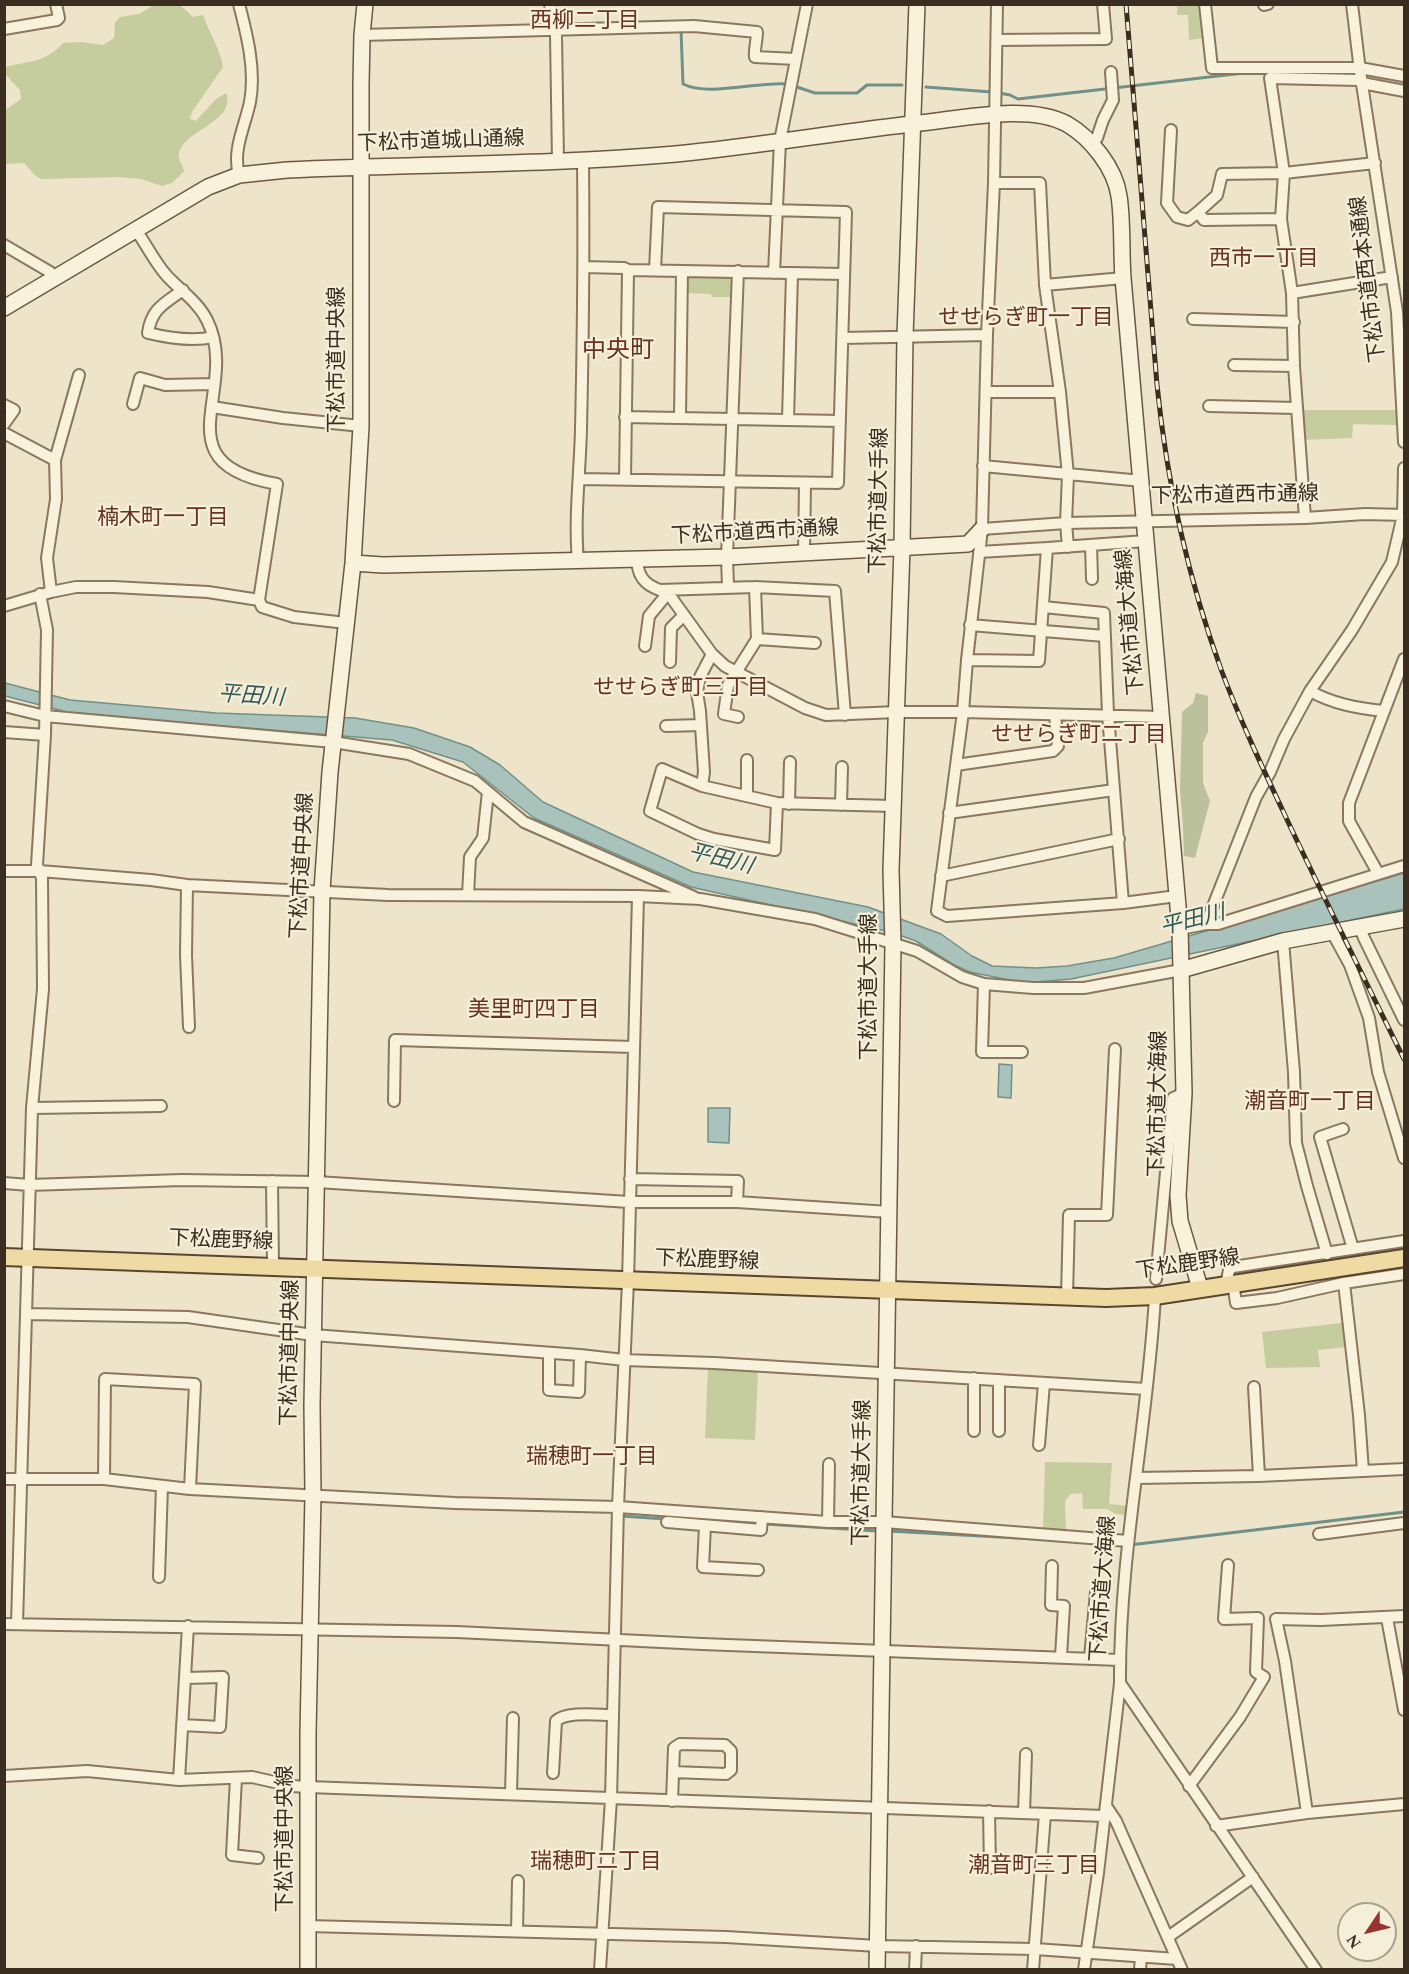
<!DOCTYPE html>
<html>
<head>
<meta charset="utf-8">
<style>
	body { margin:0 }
	#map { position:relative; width:1409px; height:1974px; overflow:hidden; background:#eee4c9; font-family:Spectral,serif }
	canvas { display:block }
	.frame { position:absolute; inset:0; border:6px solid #3b2e21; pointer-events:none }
	.north { position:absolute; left:1337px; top:1902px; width:60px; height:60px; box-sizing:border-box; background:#f5eed8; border:2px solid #aba18f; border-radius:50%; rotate:235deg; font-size:16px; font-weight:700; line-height:24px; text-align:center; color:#3b2e21 }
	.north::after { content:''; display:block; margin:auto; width:21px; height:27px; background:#97332f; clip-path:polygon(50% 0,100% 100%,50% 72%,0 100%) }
</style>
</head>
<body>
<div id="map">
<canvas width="1409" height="1974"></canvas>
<div class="frame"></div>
<div class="north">N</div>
</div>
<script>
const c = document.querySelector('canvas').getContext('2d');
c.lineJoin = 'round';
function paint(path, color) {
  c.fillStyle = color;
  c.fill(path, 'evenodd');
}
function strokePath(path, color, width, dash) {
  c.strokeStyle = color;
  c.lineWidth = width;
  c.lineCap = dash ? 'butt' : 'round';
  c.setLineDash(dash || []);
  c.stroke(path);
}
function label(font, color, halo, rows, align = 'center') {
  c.font = font + ' Spectral,"Noto Sans JP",serif';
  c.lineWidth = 4.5;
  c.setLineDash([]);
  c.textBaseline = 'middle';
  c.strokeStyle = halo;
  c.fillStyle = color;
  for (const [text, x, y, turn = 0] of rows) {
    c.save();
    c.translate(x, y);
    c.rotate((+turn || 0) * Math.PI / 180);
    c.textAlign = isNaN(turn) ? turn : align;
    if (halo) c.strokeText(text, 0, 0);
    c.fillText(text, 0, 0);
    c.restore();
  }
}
const green = new Path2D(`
	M154,5H180L193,17L203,15C209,33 220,48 223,67L192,112L190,119L196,121L215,100L226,93C238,123 176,131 179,158C180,162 183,167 184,171L172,183L162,186L141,179L120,177L41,179L34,174L24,163L5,164V110L21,99L20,90L5,74V67C29,61 45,63 63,43L81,42L103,45L114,38L115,23L120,17L139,14Z
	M1177,5H1202L1205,38L1189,40L1188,15H1177Z
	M685,275H733V297H712L711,294L685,293Z
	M1302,410H1396V425L1353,424L1352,438L1302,440Z
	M1342,1323L1346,1347L1318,1350L1320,1367L1266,1368L1262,1332Z
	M708,1367L758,1369L755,1440L705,1438Z
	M1045,1462L1112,1463L1109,1504L1128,1506L1127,1515L1116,1514L1107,1509H1083L1082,1493L1071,1494L1065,1501L1066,1532L1043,1531Z`);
const cemetery = new Path2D(`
	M1196,693L1208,696V732L1203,743V783L1210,801L1195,858L1184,856L1183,827L1180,789L1182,712L1193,703Z`);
const water = new Path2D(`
	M5,683L70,700L216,713L355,718L414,728L470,747L500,765L543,802L693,872L868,907L941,934L972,956L992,966L1036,968L1067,966L1114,958L1404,873V909L1071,979L1024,983L970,972L954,965L916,941L890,932L691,887L534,818L463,762L392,740L75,714L5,696Z
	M999,1064L1012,1065L1011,1098L998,1097Z
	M708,1108H730L729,1143L708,1142Z`);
const stream = new Path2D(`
	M681,30L683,84C709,97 758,81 788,84
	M1302,73L1358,74
	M794,86L815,93H857L867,85H902
	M926,87L992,92
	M999,93L1010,95L1018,99L1244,73
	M622,1516L665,1519
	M735,1523L758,1524
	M765,1524L878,1531
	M888,1531L1055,1540
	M1130,1545L1404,1512`);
const street = new Path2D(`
	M239,4C247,35 256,70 250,102C245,126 232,150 239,175
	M550,4L554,29L556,35L558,161
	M997,4L994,183L987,335L982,529L967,660L963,712L937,911L947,916L1123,903L1108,714L1104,613L1043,607
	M1205,4L1212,68H1360L1404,76
	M1352,4L1360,71L1397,312L1404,442
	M1264,5L1268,4
	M4,29L57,20L59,18L56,4
	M362,35L694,26L757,32C757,41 754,49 755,57L796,59
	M997,40L1106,39L1103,4
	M1171,130L1167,203L1177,217L1188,220L1198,212L1217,195L1222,174L1284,173L1375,163
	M1091,145L1097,138L1103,120L1113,100L1111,72
	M994,183H1040L1045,285L1060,392L1068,475L1066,523L1068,547
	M1198,212L1204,220L1281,219
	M136,230C146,244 155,263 167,276C180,290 198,302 207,320C242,390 157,463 277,484L259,600L262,607L294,617L346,623
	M4,245L50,272L54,279
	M584,267L624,268L628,270L844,274
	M774,273L780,141L807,4
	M1045,285L1123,278
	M183,290C165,303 151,309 148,333C169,338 192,342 213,337
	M1292,293L1392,277
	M1193,319L1294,322
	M843,338L987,335
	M1234,365L1294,366
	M987,392H1060
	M133,404L140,378L165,385L213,384
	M4,405L14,410L4,424
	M1209,406L1297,408
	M212,407L283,418L361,426
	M625,417L840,421
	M680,417L682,271
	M788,419L792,274
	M4,433L55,460
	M983,466L1142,481
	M580,479L838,483L846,212L658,207L655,270
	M625,479L628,270
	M1305,518L1294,366L1292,293L1281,219L1284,173L1270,78L1358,80L1362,83L1404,91
	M982,529L1066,523L1305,518L1365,514L1404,515
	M1091,545L1092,579
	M979,552L1047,548
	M804,553L805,483
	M637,560C638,581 649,587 668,593L712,654L725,666L805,708L826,715L897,712H963L1162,717
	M578,561C574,518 580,473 581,429C583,339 584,250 583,160
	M728,587L727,557L738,271
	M660,590L755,587L835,591L845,715
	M51,592L47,558L56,499L55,460L79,375
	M4,606L51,592L76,587H114L208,592L259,600
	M970,625L1105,636
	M757,639L815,643
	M645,646L649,616L668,593
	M967,660L1039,661L1047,548L1146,541
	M670,662L671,628L684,615
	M1310,691C1333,704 1357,708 1383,711
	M4,706L45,716L333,742L409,754L475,781L524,822L694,897
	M738,717L724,714L728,685L757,639L755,587
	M666,726L701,725
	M4,732L45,735
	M956,765L1053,751L1058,746L1055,715
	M702,786L704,772L700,711L697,692L700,677L712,654
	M747,796V760
	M777,803L775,850L714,839L698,834L650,811L662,769L702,786L777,803L893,806
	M789,804L790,762
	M841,805L842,767
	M949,813L1114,790
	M4,871H40L151,880L187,885L388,895L638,896L700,899L815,919L917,951L962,977L984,984L1033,988H1084L1181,970
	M1378,873L1349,821V803L1404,659
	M941,876L1119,839
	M187,885L186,955L189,1027
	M468,895L470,857L483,838L488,792
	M1123,903L1177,896
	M1206,924L1256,797L1270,772L1284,739L1310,691L1352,630L1392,562L1403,515L1404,468
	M1360,928L1364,938L1404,1020
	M1180,929L1206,924H1218L1404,866
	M1332,932L1350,965L1369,1018L1378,1072L1404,1158
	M1283,941L1294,1072L1296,1143L1307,1186L1327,1254
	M984,984L982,1052H1022
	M394,1101L395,1040L633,1047
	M32,1108L161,1106
	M1343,1129L1320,1137L1353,1249
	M630,1179L738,1181L737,1202
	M272,1181L273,1266
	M4,1183L29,1185L182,1180L317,1182L629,1202H737L889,1212
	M1156,1279L1173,1098L1184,1093
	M1233,1283L1236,1303L1277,1298L1344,1283L1404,1274
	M1344,1283L1359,1415L1363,1471
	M1226,1285L1229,1270L1233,1267L1404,1241
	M1067,1297L1069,1215H1107L1115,1049
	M27,1314L188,1317L313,1335L580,1355L624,1360L714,1363L1146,1389
	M549,1353V1390L579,1392L580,1355
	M974,1378V1431
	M1254,1387L1259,1476
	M999,1431V1380
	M1039,1445L1044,1383
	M1136,1478L1259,1476L1404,1469
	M4,1479H104L190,1489L455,1503L618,1507L828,1522H884L1128,1541
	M104,1479L105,1379L195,1384L190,1489
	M667,1522L761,1530L762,1517
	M828,1522L829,1464
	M705,1526L703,1567L758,1570
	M1319,1534L1404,1523
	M1052,1566L1051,1605L1064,1606L1061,1657
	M159,1577L162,1486
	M1387,1618L1404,1710
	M4,1624L457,1632L702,1644L1120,1660
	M17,1624L32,1108L43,989L42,878L37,865L45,735L47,630L40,594
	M1090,1658L1096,1592
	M1120,1683L1316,1970
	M182,1725L220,1727L223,1677L186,1678
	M553,1773L556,1721C567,1711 597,1715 613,1715
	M4,1776L87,1771L179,1780L252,1777L292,1786L308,1787L1104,1816
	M236,1778L232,1855L258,1858
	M179,1780L188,1626
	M1189,1786L1240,1717L1264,1677L1256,1672L1258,1618L1224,1619L1228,1565
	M511,1793L513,1718
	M672,1801L674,1748L680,1744L725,1745L731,1751V1770L726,1774L673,1772
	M1106,1806L1116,1821L1182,1970
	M989,1811L990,1868
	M1024,1813L1026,1754
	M1307,1813L1285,1661L1276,1619L1321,1620L1404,1616
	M1216,1826L1307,1813L1404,1804
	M308,1926L726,1937L878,1946L1035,1949L1177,1959
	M517,1931L518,1881
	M1168,1937L1253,1877
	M600,1970L611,1799L618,1507L628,1281L638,896
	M915,1970L916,1946
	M1033,1970L1045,1814
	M1084,1970L1098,1873L1120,1683C1119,1553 1148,1425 1155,1296
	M1140,1970L1141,1957`);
const secondary = new Path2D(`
	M4,308L208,187L239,175L287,170C417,164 547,165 676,154C758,146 839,132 920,123C961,119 1029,103 1067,124C1091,138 1115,168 1119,196C1123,222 1121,251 1123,278L1180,929L1184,1093L1178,1195L1180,1221L1200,1288
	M353,563L383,565L727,557L968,544L982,529
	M1181,970L1283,941L1404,919
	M308,1970V1733L313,1496L312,1405L322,891L330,772L353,563L361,426V84L362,35L365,4
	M877,1970L893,944L891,870L902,548L905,336L917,4`);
const primary = new Path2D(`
	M4,1257L1106,1298L1155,1296L1404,1258`);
const rail = new Path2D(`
	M1126,4L1157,385C1167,483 1188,579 1222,672C1242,725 1266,775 1290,826C1327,904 1366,982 1404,1059`);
const streetNames = [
	["下松市道城山通線",441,143,-2],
	["下松市道西本通線",1370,279,-97],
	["下松市道中央線",339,360,-90],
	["下松市道西市通線",1235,497,-1],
	["下松市道大手線",881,501,-89],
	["下松市道西市通線",755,534,-3],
	["下松市道大海線",1132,622,-95],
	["下松市道中央線",304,866,-87],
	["下松市道大手線",871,987,-90],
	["下松市道大海線",1160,1104,-89],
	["下松鹿野線",221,1242,2],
	["下松鹿野線",707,1262,2],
	["下松鹿野線",1188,1266,-8],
	["下松市道中央線",292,1353,-89],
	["下松市道大手線",864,1473,-89],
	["下松市道大海線",1105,1589,-86],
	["下松市道中央線",287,1839,-90]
];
const neighbourhoodNames = [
	["西柳二丁目",585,23],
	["西市一丁目",1264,261],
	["せせらぎ町一丁目",1026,320],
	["楠木町一丁目",163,520],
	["せせらぎ町三丁目",681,690],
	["せせらぎ町二丁目",1079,737],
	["美里町四丁目",534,1012],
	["潮音町一丁目",1310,1104],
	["瑞穂町一丁目",592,1459],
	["瑞穂町二丁目",596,1864],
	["潮音町三丁目",1034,1868]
];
const waterNames = [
	["平田川",251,698,4],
	["平田川",720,861,14],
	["平田川",1193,922,-14]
];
const quarterNames = [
	["中央町",618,352]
];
paint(green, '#c5cc9d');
paint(cemetery, '#bbc29b');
paint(water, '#aac2bc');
strokePath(water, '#70918a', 1.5);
strokePath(stream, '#70918a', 3);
strokePath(street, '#8a775e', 14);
strokePath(secondary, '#6c5841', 18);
strokePath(primary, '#584532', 20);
strokePath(street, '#f8f1dc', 10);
strokePath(secondary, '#f8f1dc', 15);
strokePath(primary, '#efdaa3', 16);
strokePath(rail, '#3b2e21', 5);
strokePath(rail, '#f5eed8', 3, [9]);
label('21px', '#3b2e21', '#f5eed8', streetNames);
label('22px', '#663221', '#f5eed8', neighbourhoodNames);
label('italic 22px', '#315a59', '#f5eed8', waterNames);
label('24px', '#663221', '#f5eed8', quarterNames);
</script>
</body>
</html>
